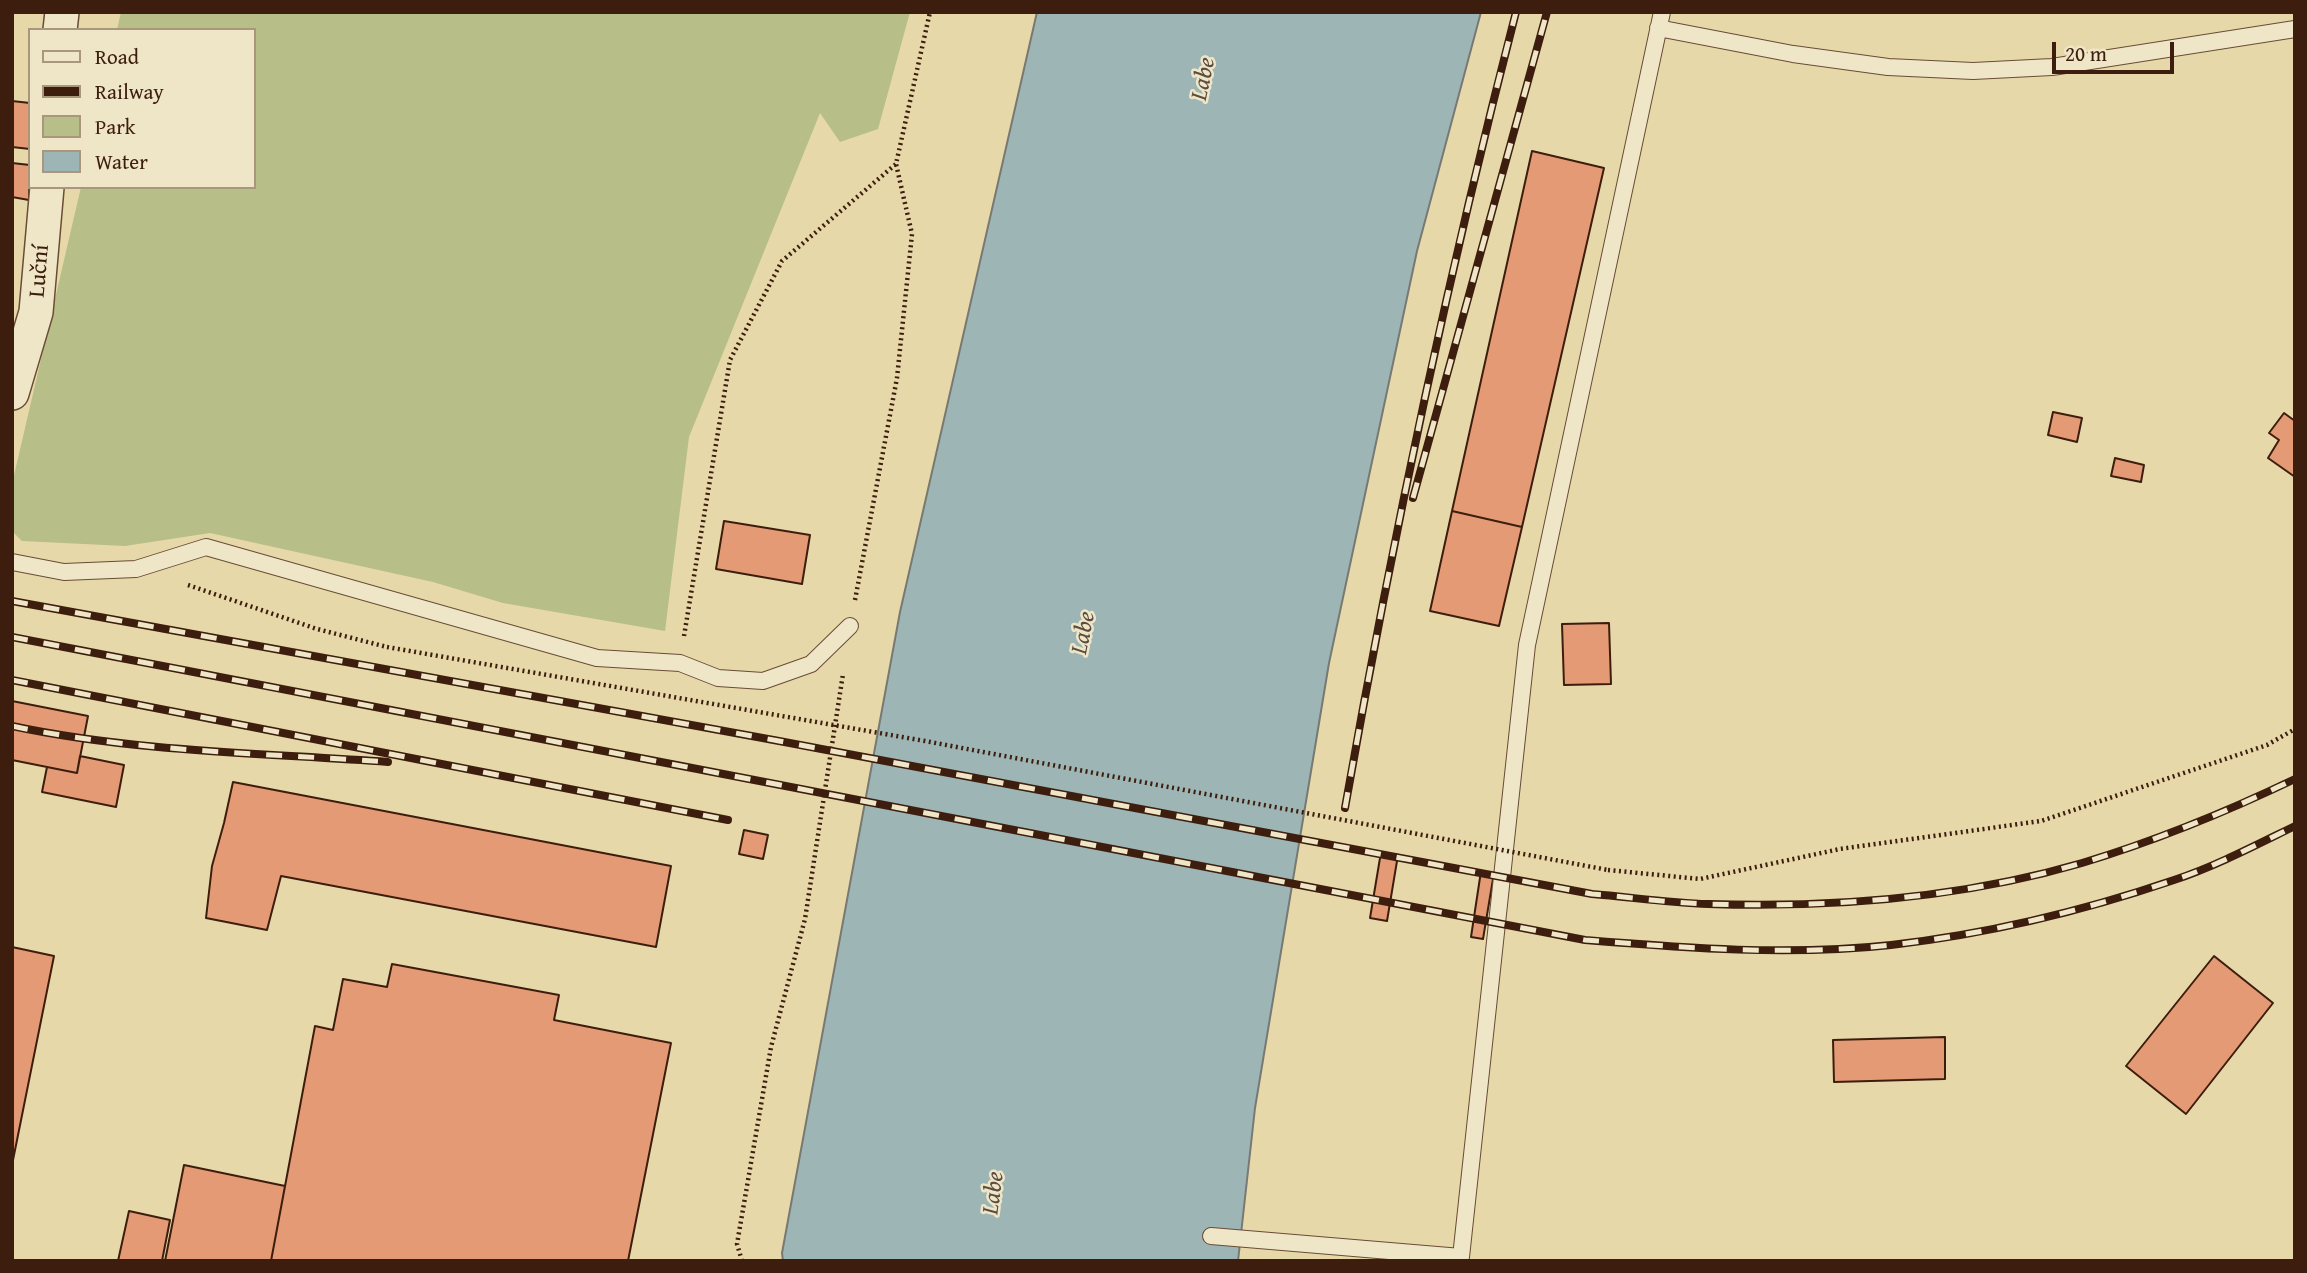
<!DOCTYPE html>
<html>
<head>
<meta charset="utf-8">
<style>
	body { margin:0 }
	#map { position:relative; width:2307px; height:1273px; overflow:hidden; background:#e7d8aa; font-family:"Gentium Book Plus",serif }
	canvas { display:block }
	.frame { position:absolute; inset:0; border:14px solid #3d1e0e; pointer-events:none }
	.legend { position:absolute; left:28px; top:28px; width:228px; height:161px; box-sizing:border-box; background:#efe6c8; border:2px solid #a8967e; margin:0; padding:9px 12px; list-style:none; font-size:21px; color:#3d1e0e }
	.legend li { display:flex; align-items:center; gap:14px; height:35px }
	.legend b { width:35px; border:2px solid #a8967e }
	.scale { position:absolute; left:2052px; top:42px; width:122px; height:32px; box-sizing:border-box; border:4px solid #3d1e0e; border-top:0; padding-left:9px; font-size:21px; line-height:24px; white-space:nowrap; color:#3d1e0e; -webkit-text-stroke:5px #efe6c8; paint-order:stroke }
</style>
</head>
<body>
<div id="map">
<canvas width="2307" height="1273"></canvas>
<div class="frame"></div>
<ul class="legend">
<li><b style="height:9px;background:#efe6c8"></b>Road</li>
<li><b style="height:9px;background:#3d1e0e"></b>Railway</li>
<li><b style="height:19px;background:#b7be87"></b>Park</li>
<li><b style="height:19px;background:#9db6b5"></b>Water</li>
</ul>
<div class="scale">20 m</div>
</div>
<script>
const c = document.querySelector('canvas').getContext('2d');
c.lineJoin = 'round';
function paint(path, color) {
  c.fillStyle = color;
  c.fill(path, 'evenodd');
}
function strokePath(path, color, width, dash) {
  c.strokeStyle = color;
  c.lineWidth = width;
  c.lineCap = dash ? 'butt' : 'round';
  c.setLineDash(dash || []);
  c.stroke(path);
}
function label(font, color, halo, rows, align = 'center') {
  c.font = font + ' "Gentium Book Plus",serif';
  c.lineWidth = 5;
  c.setLineDash([]);
  c.textBaseline = 'middle';
  c.strokeStyle = halo;
  c.fillStyle = color;
  for (const [text, x, y, turn = 0] of rows) {
    c.save();
    c.translate(x, y);
    c.rotate((+turn || 0) * Math.PI / 180);
    c.textAlign = isNaN(turn) ? turn : align;
    if (halo) c.strokeText(text, 0, 0);
    c.fillText(text, 0, 0);
    c.restore();
  }
}
const green = new Path2D(`
	M121,12H910L878,129L840,142L820,113L689,437L665,631L503,603L433,582L210,533L125,546L22,541L12,531V484L81,187H254V30H117Z`);
const water = new Path2D(`
	M1037,12H1481L1417,251L1329,663L1255,1108L1238,1261H783L782,1253L900,612Z`);
const building = new Path2D(`
	M12,101L30,103V149L12,147Z
	M1532,151L1604,168L1522,527L1452,511Z
	M12,163L30,165L29,200L12,197Z
	M2053,412L2082,418L2077,442L2048,435Z
	M2284,413L2295,421V477L2268,458L2279,440L2269,433Z
	M2115,458L2144,465L2141,482L2111,476Z
	M1452,511L1522,527L1499,626L1430,611Z
	M724,521L810,535L802,584L716,569Z
	M1609,623L1611,684L1564,685L1562,624Z
	M12,701L88,716L77,773L12,760Z
	M80,756L124,765L116,807L42,792L47,767L77,773Z
	M233,782L671,866L656,947L281,876L267,930L206,918L212,866L224,823Z
	M744,830L768,835L763,859L739,854Z
	M1381,852L1398,855L1387,921L1370,918Z
	M1481,871L1494,873L1483,939L1471,937Z
	M12,947L54,956L12,1165Z
	M2214,956L2273,1003L2186,1114L2126,1066Z
	M392,964L559,995L554,1020L671,1043L628,1261H271L315,1026L333,1030L343,979L387,987Z
	M1945,1037V1079L1834,1082L1833,1040Z
	M184,1165L285,1186L271,1261H165Z
	M129,1211L170,1220L162,1261H118Z`);
const path = new Path2D(`
	M188,585L317,629L387,647
	M855,600L897,378L912,234L896,164L930,12
	M684,636L730,360L782,261L896,164
	M1608,870L1700,879L1840,849L2041,821L2267,745L2295,729
	M742,1261L737,1244L771,1047L805,919L843,674`);
const service = new Path2D(`
	M1658,28L1793,54L1888,67L1973,71L2052,67L2295,29
	M12,562L64,572L136,569L206,547L597,658L680,663L718,678L763,681L811,664L850,626
	M1211,1236L1461,1257L1527,645L1662,12`);
const minor = new Path2D(`
	M60,30L62,12
	M12,393L36,312L47,187`);
const rail = new Path2D(`
	M1413,498L1547,12
	M12,601L779,741L1592,894C1630,897 1669,903 1708,904C1833,908 1962,898 2082,863C2155,841 2226,812 2295,779
	M12,637L1585,940C1686,948 1789,956 1891,945C1987,934 2083,911 2174,880C2216,866 2256,845 2295,826
	M12,680L728,820
	M12,726C135,752 263,753 388,762
	M1345,808C1392,541 1448,275 1516,12`);
const pathBridge = new Path2D(`
	M387,647L925,741L1608,870`);
const streetNames = [
	["Luční",40,271,-85]
];
const waterNames = [
	["Labe",1204,79,-78],
	["Labe",1084,633,-79],
	["Labe",994,1193,-83]
];
paint(green, '#b7be87');
paint(water, '#9db6b5');
strokePath(water, '#777972', 2);
paint(building, '#e49a74');
strokePath(building, '#3d1e0e', 2);
strokePath(service, '#684c35', 18);
strokePath(minor, '#684c35', 36);
strokePath(path, '#3d1e0e', 4.5, [2, 3.5]);
strokePath(service, '#efe6c8', 16);
strokePath(minor, '#efe6c8', 33);
strokePath(rail, '#3d1e0e', 8);
strokePath(rail, '#efe6c8', 5, [16]);
strokePath(pathBridge, '#3d1e0e', 4.5, [2, 3.5]);
label('23px', '#3d1e0e', '#efe6c8', streetNames);
label('italic 24px', '#5a4c40', '#efe6c8', waterNames);
</script>
</body>
</html>
